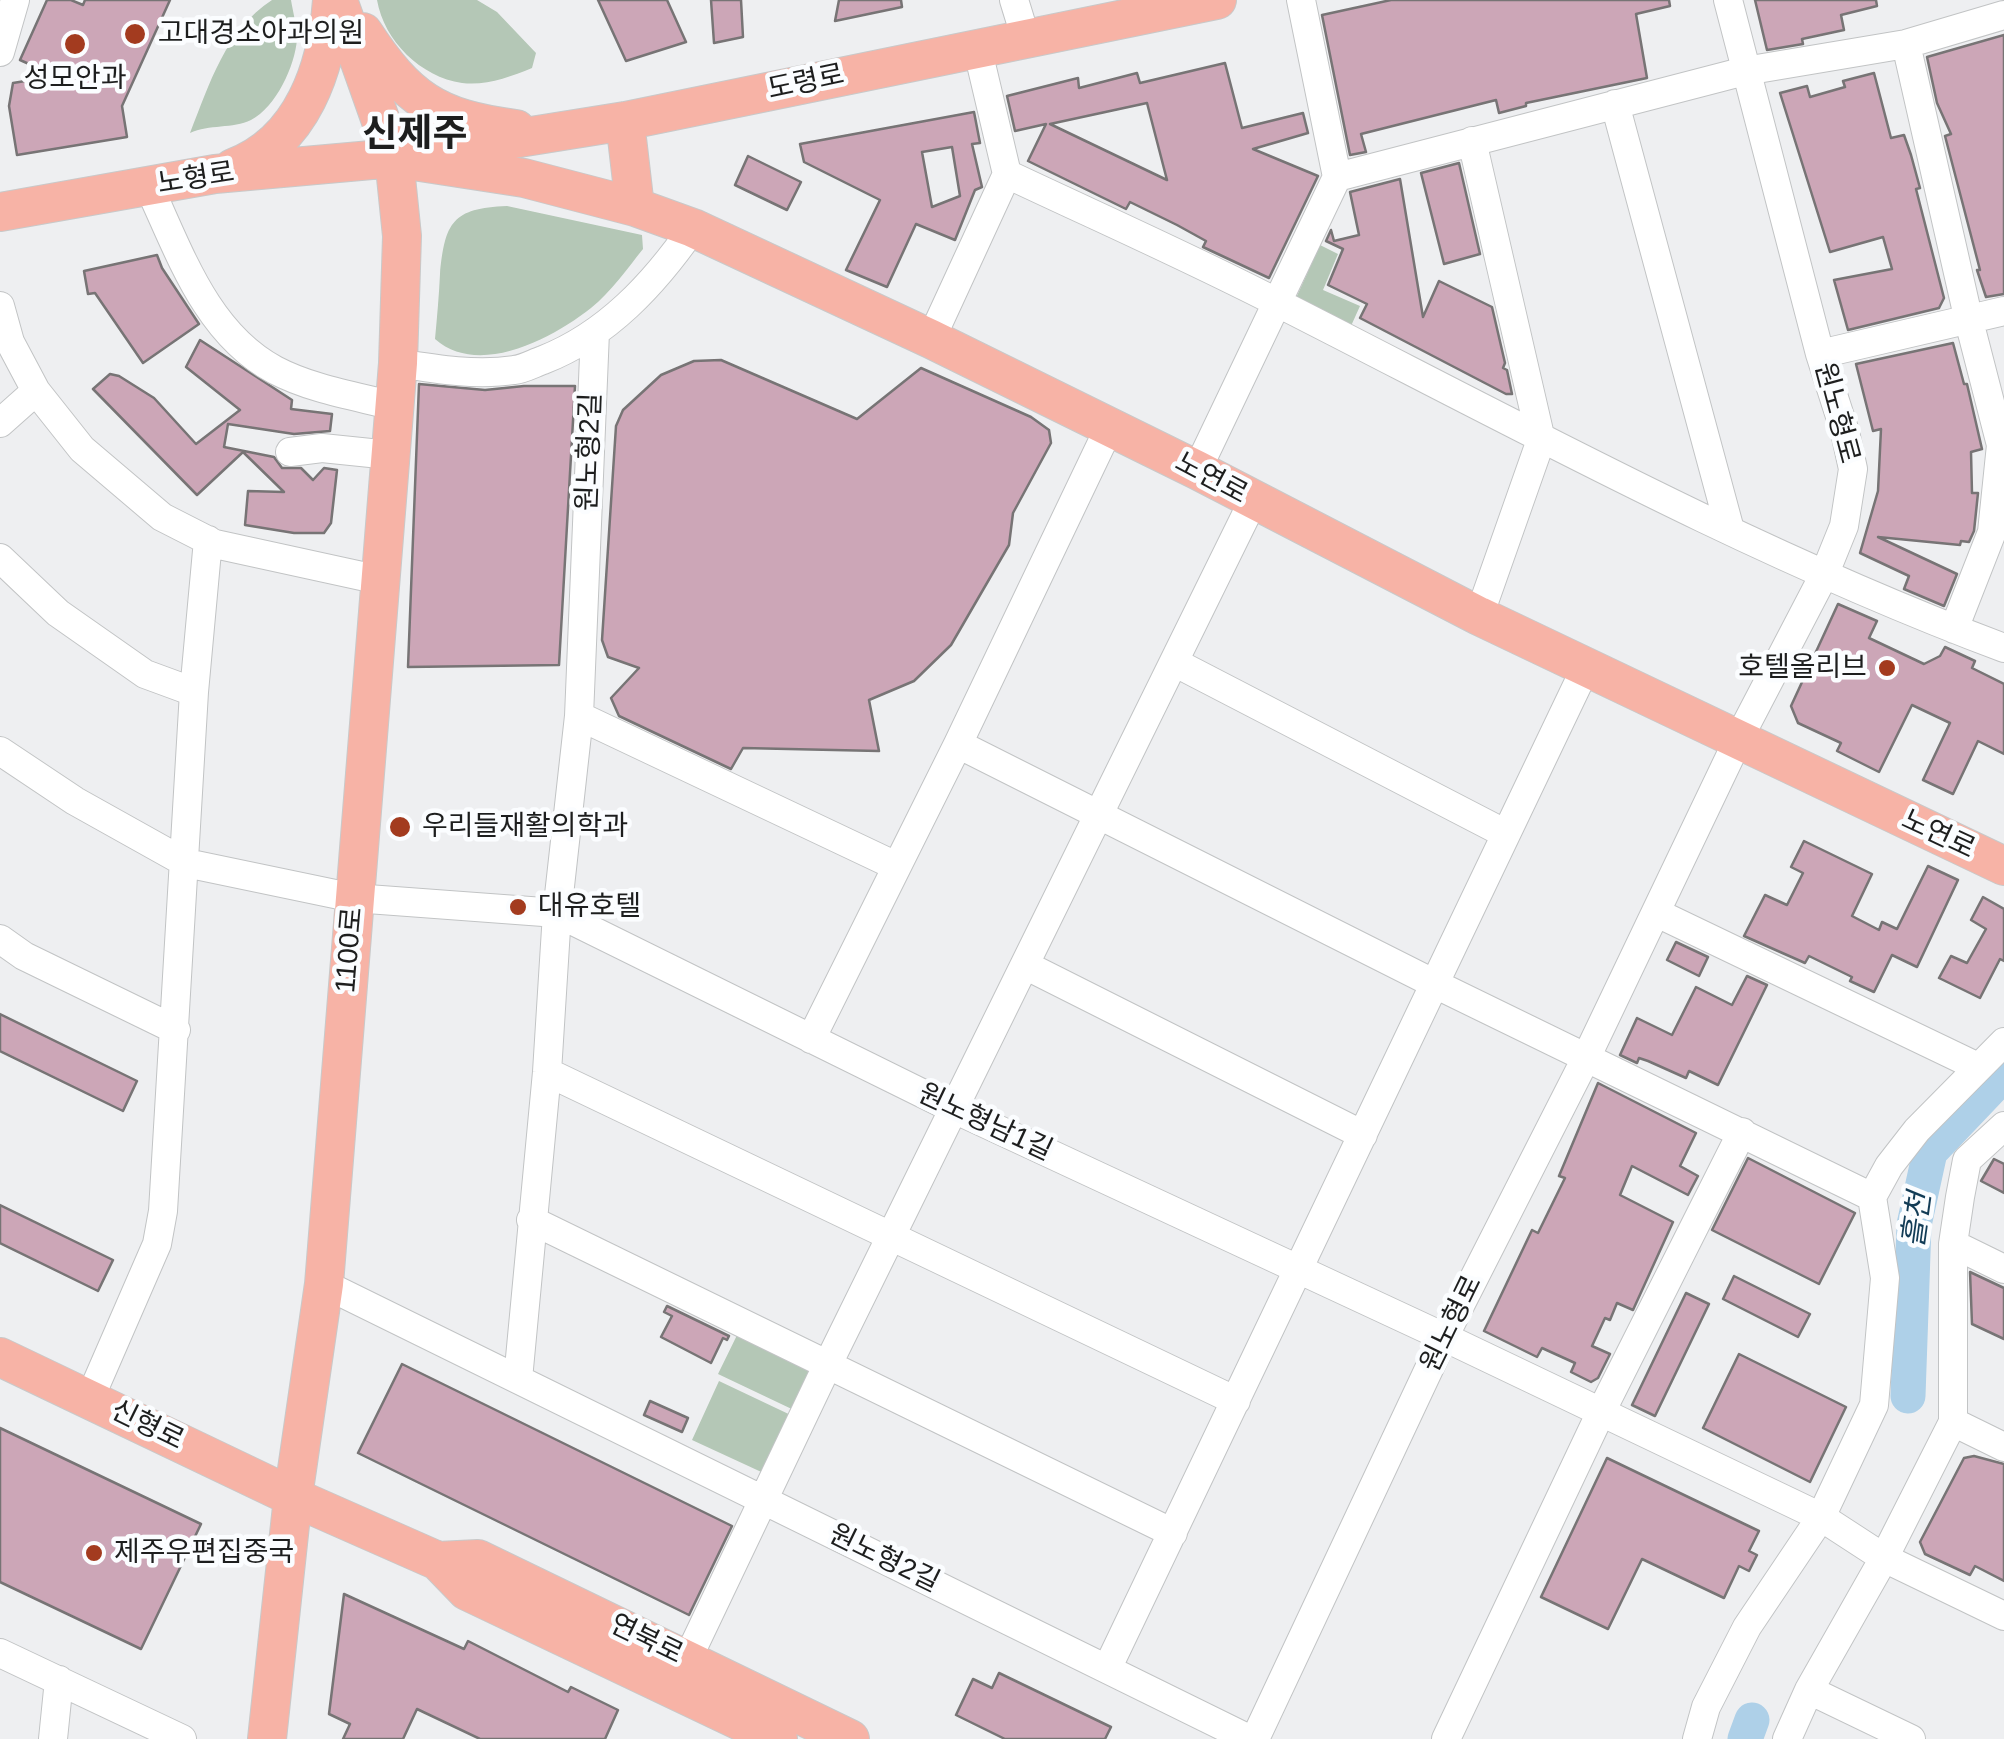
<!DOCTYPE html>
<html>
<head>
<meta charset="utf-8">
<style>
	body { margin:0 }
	canvas { display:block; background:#eeeff1 }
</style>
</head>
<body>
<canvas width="2004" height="1739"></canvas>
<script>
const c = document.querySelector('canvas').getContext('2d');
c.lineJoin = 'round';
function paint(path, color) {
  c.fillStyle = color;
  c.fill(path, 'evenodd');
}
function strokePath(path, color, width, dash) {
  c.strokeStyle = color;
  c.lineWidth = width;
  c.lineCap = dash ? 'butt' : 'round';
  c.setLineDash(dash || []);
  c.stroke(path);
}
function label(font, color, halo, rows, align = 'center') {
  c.font = font + ' Helvetica,"Noto Sans KR",sans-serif';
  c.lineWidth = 9;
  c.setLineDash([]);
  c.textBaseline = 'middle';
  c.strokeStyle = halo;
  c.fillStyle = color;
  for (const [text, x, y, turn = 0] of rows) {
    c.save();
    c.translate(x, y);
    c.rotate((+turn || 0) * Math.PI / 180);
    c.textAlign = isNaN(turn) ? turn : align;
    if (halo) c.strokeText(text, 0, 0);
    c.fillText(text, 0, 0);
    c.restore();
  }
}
const green = new Path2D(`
	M272,0H291C293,12 297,27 297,39C295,66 276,107 251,120C233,129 209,124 190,133C210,83 225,31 272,0Z
	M377,0H477L497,12L536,53L532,68C510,77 486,86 462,83C421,77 384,41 377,0Z
	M507,206L642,235L643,249C627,269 611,292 591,308C553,338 479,378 435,339C437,317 439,296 440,274C445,223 452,208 507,206Z
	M1320,245L1338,254L1323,290L1360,306L1351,326L1296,298Z
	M740,1329L820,1367L798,1412L718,1374Z
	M719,1381L797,1418L770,1476L692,1440Z`);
const river = new Path2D(`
	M1908,1396L1914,1225L1930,1152L2004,1074
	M1745,1739L1752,1720`);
const building = new Path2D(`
	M47,0H71L83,5L85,0H170L122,106L127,137L17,155L9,106L13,83L56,76L20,60Z
	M598,0H667L686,42L626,61Z
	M711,0H741L743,37L714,43Z
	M839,0H901L902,7L835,21Z
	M1391,0H1669L1670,6L1636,14L1647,78L1526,103V106L1499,113L1496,100L1361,134L1366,152L1350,155L1322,15Z
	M1755,0H1876L1877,6L1841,15L1844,30L1802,39L1803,44L1767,50Z
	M2004,35V294L1986,297L1977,270H1980L1945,136L1951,134L1937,103L1927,57Z
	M1225,63L1242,128L1303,113L1308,133L1253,149L1318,176L1269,278L1203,247L1206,241L1177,225L1130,202L1126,209L1028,161L1046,124L1015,131L1007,96L1078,78L1079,88L1137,73L1140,83ZM1147,103L1167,180L1050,124Z
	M1874,73L1891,138L1904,135L1911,155L1920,188L1916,189L1944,298L1939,308L1848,330L1834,280L1892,269L1883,237L1830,252L1780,93L1807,86L1810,97L1845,87L1843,81Z
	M974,112L980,143L972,144L982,187L975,190L955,240L916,224L887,287L846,270L880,200L804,162L800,144ZM952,147L960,196L932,207L922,152Z
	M748,156L801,182L787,210L735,185Z
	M1459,163L1480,254L1444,264L1421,173Z
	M1400,179L1423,317L1439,281L1492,307L1505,363L1503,368L1507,370L1512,394H1506L1360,318L1367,304L1328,285L1343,249L1326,241L1331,230L1334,241L1359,235L1350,192Z
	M157,255L162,268L199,324L143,363L95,293L88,294L84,271Z
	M200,340L292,400L291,409L332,414L330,431L294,434L228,424L224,447L274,457L282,468H301L313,480L324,468L337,470L331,523L324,533H294L245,525L248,491L284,492L243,452L197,495L93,389L110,374L119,376L154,398L196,444L240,410L186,367Z
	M1953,343L1964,384H1967L1982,449L1971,452L1972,493H1978L1974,531L1969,542L1961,541L1960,545L1878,537L1957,574L1944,606L1904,589L1909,576L1860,553L1878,491L1881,429L1873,431L1856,364Z
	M721,360L857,419L921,368L1031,417L1049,430L1051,443L1013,513L1009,545L951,645L914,681L869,700L879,751L743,748L731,769L619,716L611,698L639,668L608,657L602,640L616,426L623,410L661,375L694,361Z
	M419,384L485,390L524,386H575L559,665L408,667Z
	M1838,604L1877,621L1869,638L1924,664L1940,656L1945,647L1975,661L1972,668L2004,684V754L1978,741L1953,794L1923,780L1950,723L1912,705L1879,772L1837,751L1841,743L1798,723L1791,706Z
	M1804,841L1872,874L1852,916L1879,930L1882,922L1897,929L1928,866L1958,880L1917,967L1892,955L1874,992L1850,981L1852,977L1809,956L1805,963L1744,936L1765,895L1787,905L1803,873L1791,867Z
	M1983,897L2004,909V961L2000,959L1980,998L1939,978L1951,956L1967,963L1986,929L1971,920Z
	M1676,942L1708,957L1699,976L1667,960Z
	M1747,976L1767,985L1718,1085L1689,1071L1686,1078L1648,1061L1639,1058L1637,1063L1620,1055L1637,1018L1672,1035L1696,987L1732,1005Z
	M0,1014L137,1081L123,1111L0,1051Z
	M1598,1083L1696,1133L1680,1166L1698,1176L1688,1195L1632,1166L1620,1195L1673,1222L1633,1310L1617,1303L1610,1320L1605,1318L1592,1346L1610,1354L1598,1378L1591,1382L1571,1372L1575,1363L1542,1348L1537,1357L1484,1331L1532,1230L1538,1233L1565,1178L1559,1176Z
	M1748,1158L1855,1213L1819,1284L1712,1230Z
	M1994,1159L2004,1164V1193L1981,1181Z
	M0,1205L113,1260L98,1291L0,1243Z
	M1970,1272L2004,1288V1339L1972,1324Z
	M1734,1276L1810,1314L1798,1337L1723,1299Z
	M1686,1293L1709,1304L1655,1416L1632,1405Z
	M667,1306L729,1336L727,1340L723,1338L711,1363L661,1337L672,1316L664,1312Z
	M1739,1354L1846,1407L1810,1482L1703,1428Z
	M402,1364L732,1526L689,1615L358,1453Z
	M650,1401L688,1418L682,1432L644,1415Z
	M0,1428L201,1524L141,1649L0,1582Z
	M1974,1456L2004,1464V1581L1975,1566L1970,1575L1925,1554L1920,1542L1964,1458Z
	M1607,1458L1759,1531L1749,1551L1757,1555L1749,1571L1739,1566L1724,1598L1642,1559L1608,1629L1541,1597Z
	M344,1594L464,1649L468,1641L568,1692L571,1687L618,1710L605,1739H480L417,1709L403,1739H343L350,1724L329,1714Z
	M999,1673L1111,1727L1105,1739H1005L956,1715L973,1679L992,1688Z`);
const minor = new Path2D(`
	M1014,0L1026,39
	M1906,44L1969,321L2001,445L1992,532L1954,629
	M977,47L1007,174C1098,217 1191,258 1280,304C1518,425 1753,554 2004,648
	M0,52L15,0
	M1615,104L1730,530
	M1472,141L1541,440L1479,616
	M1337,177L1745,71L1906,44L2004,15
	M149,187C180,253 206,333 275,370C311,389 355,396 394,406
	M0,306L10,342L36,391L82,449L162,517L215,544L380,580
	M931,339L1007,174
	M1820,354L2004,311
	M398,363C435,369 476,376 514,370C524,369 534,363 543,360C607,335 654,284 693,228
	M0,423L36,391
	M290,452L322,448L390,455
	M1197,470L1337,177L1301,0
	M0,558L58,613L145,674L194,692
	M1174,662L1506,834
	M579,716L896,866
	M958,744L1435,984L1872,1197
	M0,751L75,801L186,863L354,898L557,913L954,1109L1444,1337L1821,1517L1884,1558L2004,1616
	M1657,913L1978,1067
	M0,939L24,956L176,1030
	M1025,965L1363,1135
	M811,1039L958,744L1109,428
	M547,1072L1236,1401
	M531,1220L1173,1533
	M1953,1244L2004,1269
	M324,1284L1249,1739
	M518,1379L547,1072L557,913L579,716L595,332
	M90,1398L157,1244L163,1211L194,692L208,540
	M1953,1422L2004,1447
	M0,1653L182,1739
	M687,1660L828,1364L1253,501
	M1107,1669L1586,667
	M1809,1690L1911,1739
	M53,1739L59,1680
	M1255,1739L1444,1337L1586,1058L1738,740L1825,573L1844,526L1853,469L1845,432L1820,354L1728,0
	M1446,1739L1601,1412L1742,1132
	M1697,1739L1706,1707L1747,1627L1821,1517L1874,1405L1885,1278L1872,1197L1889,1166L1917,1130L2004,1042
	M1787,1739L1809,1690L1884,1558L1953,1422V1244L1960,1197L1967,1160L2004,1126`);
const major = new Path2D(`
	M363,32C407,99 436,119 516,129
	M625,121L635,207
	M394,158L524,178L635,207L693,228L931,339L1197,470L1479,616L2004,866
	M233,168C303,142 327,67 332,0
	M0,212L215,174L394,158L625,121L1217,0
	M0,1357L293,1497L438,1561L467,1591L778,1739
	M438,1561L478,1559L850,1739
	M267,1739L293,1497L324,1284L398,363L402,236L394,158L338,0`);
const markers = [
	[135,34,12,"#a33b1f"],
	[75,44,12,"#a33b1f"],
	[1887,668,10,"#a33b1f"],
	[400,827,12,"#a33b1f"],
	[518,907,10,"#a33b1f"],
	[94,1553,10,"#a33b1f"]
];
const poiNames = [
	["고대경소아과의원",158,34],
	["성모안과",75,79,"center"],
	["호텔올리브",1867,668,"right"],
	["우리들재활의학과",422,827],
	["대유호텔",538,907],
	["제주우편집중국",114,1553]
];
const streetNames = [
	["도령로",806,83,-12],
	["노형로",196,179,-9],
	["원노형로",1836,413,75],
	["원노형2길",590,452,-88],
	["노연로",1211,479,28],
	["노연로",1938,835,25],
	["1100로",350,950,-85],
	["원노형남1길",985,1123,25],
	["원노형로",1452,1324,-64],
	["신형로",147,1426,26],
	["원노형2길",884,1559,26],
	["연북로",646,1640,26]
];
const waterNames = [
	["흘천",1918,1220,-82]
];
const districtNames = [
	["신제주",415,136]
];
paint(green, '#b4c7b6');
strokePath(river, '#aed0e8', 35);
paint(building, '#cca6b7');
strokePath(building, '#777475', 2.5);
strokePath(minor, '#c2c4c5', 30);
strokePath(major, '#c9c9c9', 40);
strokePath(minor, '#fff', 28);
strokePath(major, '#f7b3a6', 38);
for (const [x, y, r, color] of markers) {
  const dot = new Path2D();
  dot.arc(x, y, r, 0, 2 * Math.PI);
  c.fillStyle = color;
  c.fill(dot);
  strokePath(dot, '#fbfdff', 4);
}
label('28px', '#1d1e1e', '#fbfdff', poiNames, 'left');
label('28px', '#1d1e1e', '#fbfdff', streetNames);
label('italic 30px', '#123c56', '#fbfdff', waterNames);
label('bold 38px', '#1d1e1e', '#fbfdff', districtNames);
</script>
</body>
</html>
